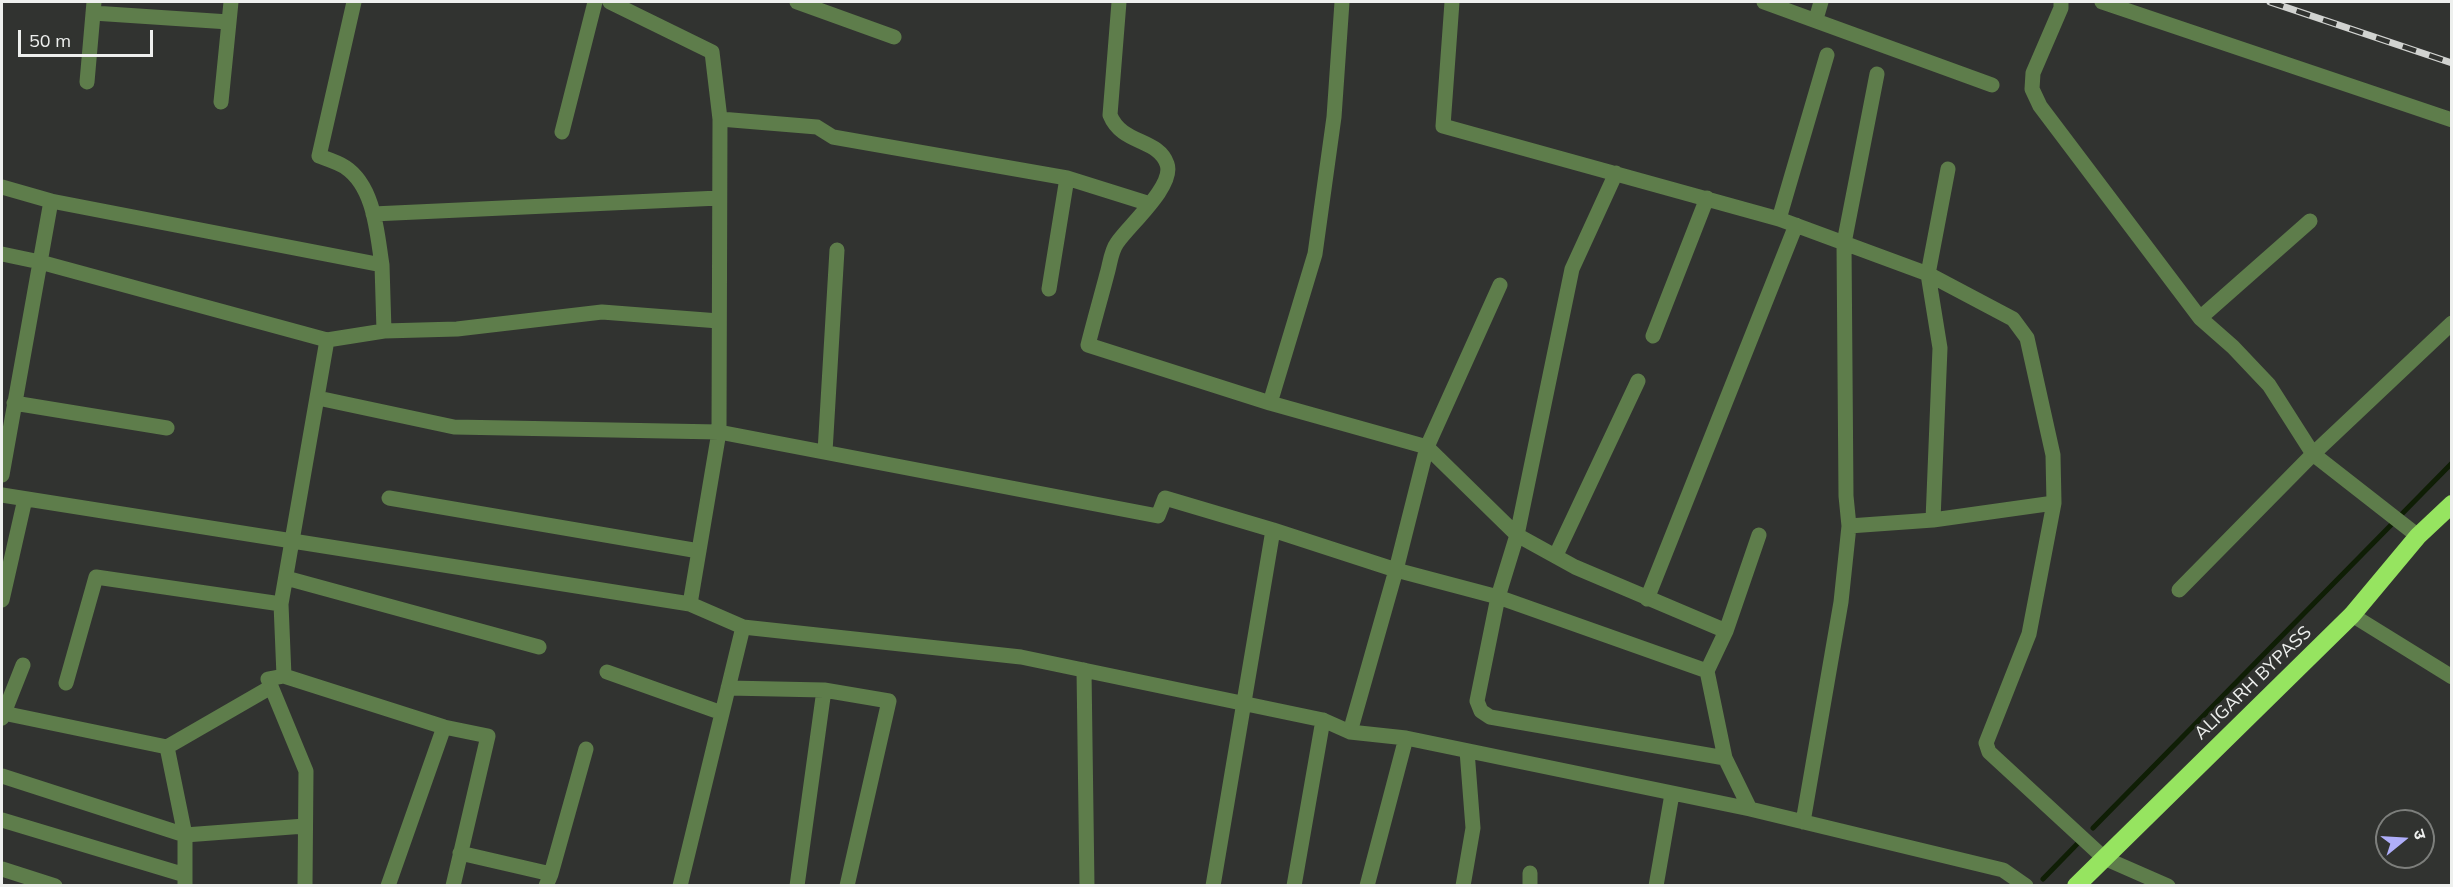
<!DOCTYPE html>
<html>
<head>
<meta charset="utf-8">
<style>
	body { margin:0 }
	#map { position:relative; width:2453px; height:887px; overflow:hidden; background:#313330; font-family:Mulish,"Noto Sans Devanagari",sans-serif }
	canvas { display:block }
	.frame { position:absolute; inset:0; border:3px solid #eef0ee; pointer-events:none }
	.north { position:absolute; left:2375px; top:809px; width:60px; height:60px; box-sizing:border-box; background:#313330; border:2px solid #7d7f7c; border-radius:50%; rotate:72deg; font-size:16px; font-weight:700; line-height:24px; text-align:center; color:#eef0ee }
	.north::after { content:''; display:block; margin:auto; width:21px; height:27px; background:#afaefa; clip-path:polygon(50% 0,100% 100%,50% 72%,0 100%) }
	.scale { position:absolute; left:18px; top:30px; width:135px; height:27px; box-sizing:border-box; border:3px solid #eef0ee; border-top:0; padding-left:8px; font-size:18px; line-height:21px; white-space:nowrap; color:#eef0ee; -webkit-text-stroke:4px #313330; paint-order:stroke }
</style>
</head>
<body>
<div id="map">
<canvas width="2453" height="887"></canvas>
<div class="frame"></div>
<div class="north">उ</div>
<div class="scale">50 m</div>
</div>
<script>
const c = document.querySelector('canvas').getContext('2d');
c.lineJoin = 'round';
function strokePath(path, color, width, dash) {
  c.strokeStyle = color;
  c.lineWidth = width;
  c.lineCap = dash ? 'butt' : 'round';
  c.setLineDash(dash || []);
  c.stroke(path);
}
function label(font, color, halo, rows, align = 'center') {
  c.font = font + ' Mulish,sans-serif';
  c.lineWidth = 4.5;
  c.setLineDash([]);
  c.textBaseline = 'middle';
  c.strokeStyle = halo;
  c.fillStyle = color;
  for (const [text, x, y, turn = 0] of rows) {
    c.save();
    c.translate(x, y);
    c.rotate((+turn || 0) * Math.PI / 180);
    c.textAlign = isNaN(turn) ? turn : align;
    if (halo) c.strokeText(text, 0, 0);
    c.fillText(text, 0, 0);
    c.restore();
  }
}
const stream = new Path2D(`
	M2093,828L2452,463
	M2043,879L2081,840`);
const minor = new Path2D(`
	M354,2L319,156C327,159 337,162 345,167C375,187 377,234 382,265
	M797,2L894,37
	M1119,2L1110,115C1122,145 1158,138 1167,164C1175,186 1128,226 1117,243C1111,251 1110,264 1107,274C1101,297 1094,321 1088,345L1270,403L1427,447L1517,535L1575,567L1726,631
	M1452,2L1443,126L1779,219L1928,274L2013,319L2027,338L2053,455L2054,503L2029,634L1986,743L1989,752L2104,858L2168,886
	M1764,2L1992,85
	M2061,2V8L2033,73L2032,89L2040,106L2200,318L2233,347L2269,385L2313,454L2452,323
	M2102,2L2452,120
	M93,13L229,22
	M1816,19L1821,2
	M1877,74L1844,243L1846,496L1849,526L1933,520L2054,503
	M87,82L94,2
	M221,102L231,2
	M720,119L817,127L833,137L1067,178L1150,204
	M562,132L595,2
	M1616,173L1572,269L1517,535L1498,597L1477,701L1481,711L1490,717L1725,758
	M2,187L51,201L2,475
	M51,201L382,265L384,331
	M373,214L719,198
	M1779,219L1827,55
	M2,254L40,262L327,340L281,604L284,676L268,679L306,771L305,886
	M1049,289L1067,178
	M2200,318L2310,221
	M1653,336L1707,198
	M327,340L384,331L457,329L602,312L719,321
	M318,398L454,427L719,432L720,119L712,52L610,2
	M14,403L167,428
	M1270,403L1315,254L1334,117L1342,2
	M825,452L837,250
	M2,495L690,604L743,627L1021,657L1323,720L1350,732L1406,738L1750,809L2003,870L2026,886
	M389,498L699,551
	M1933,520L1940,348L1928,274L1948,169
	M1556,555L1638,381
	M286,578L539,647
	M2179,590L2313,454L2418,536
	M1647,599L1796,225
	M2,600L25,499
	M690,604L719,432L1158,516L1165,498L1273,530L1396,570L1498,597L1707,671
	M2352,615L2452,677
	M1084,670L1087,886
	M607,672L722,713
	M284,676L444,727L488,736L453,886
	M66,683L96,577L281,604
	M728,688L824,690L889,701L847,886
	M3,713L167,747L271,687
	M2,718L23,665
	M1350,732L1396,570L1427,447L1500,285
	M167,747L185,835V886
	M2,776L185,835L305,826
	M1750,809L1725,758L1707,671L1726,631L1759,535
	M2,820L185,875
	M1803,822L1841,602L1849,526
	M460,853L551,874L546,886
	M2,869L55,886
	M551,874L586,749
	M388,886L444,727
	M680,886L743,627
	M797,886L824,690
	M1213,886L1273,530
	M1294,886L1323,720
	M1367,886L1406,738
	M1463,886L1473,828L1467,751
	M1530,886V873
	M1656,886L1672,794`);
const highway = new Path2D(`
	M2076,886L2352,615L2418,536L2452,504`);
const rail = new Path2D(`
	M2270,2L2452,63`);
const streetNames = [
	["ALIGARH BYPASS",2253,683,-44]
];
strokePath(stream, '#0f1e05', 5);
strokePath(minor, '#5e7d4b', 15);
strokePath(highway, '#96e460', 18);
strokePath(rail, '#d1d3d0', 7);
strokePath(rail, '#313330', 4.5, [14]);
label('18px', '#eef0ee', '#313330', streetNames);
</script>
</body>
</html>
